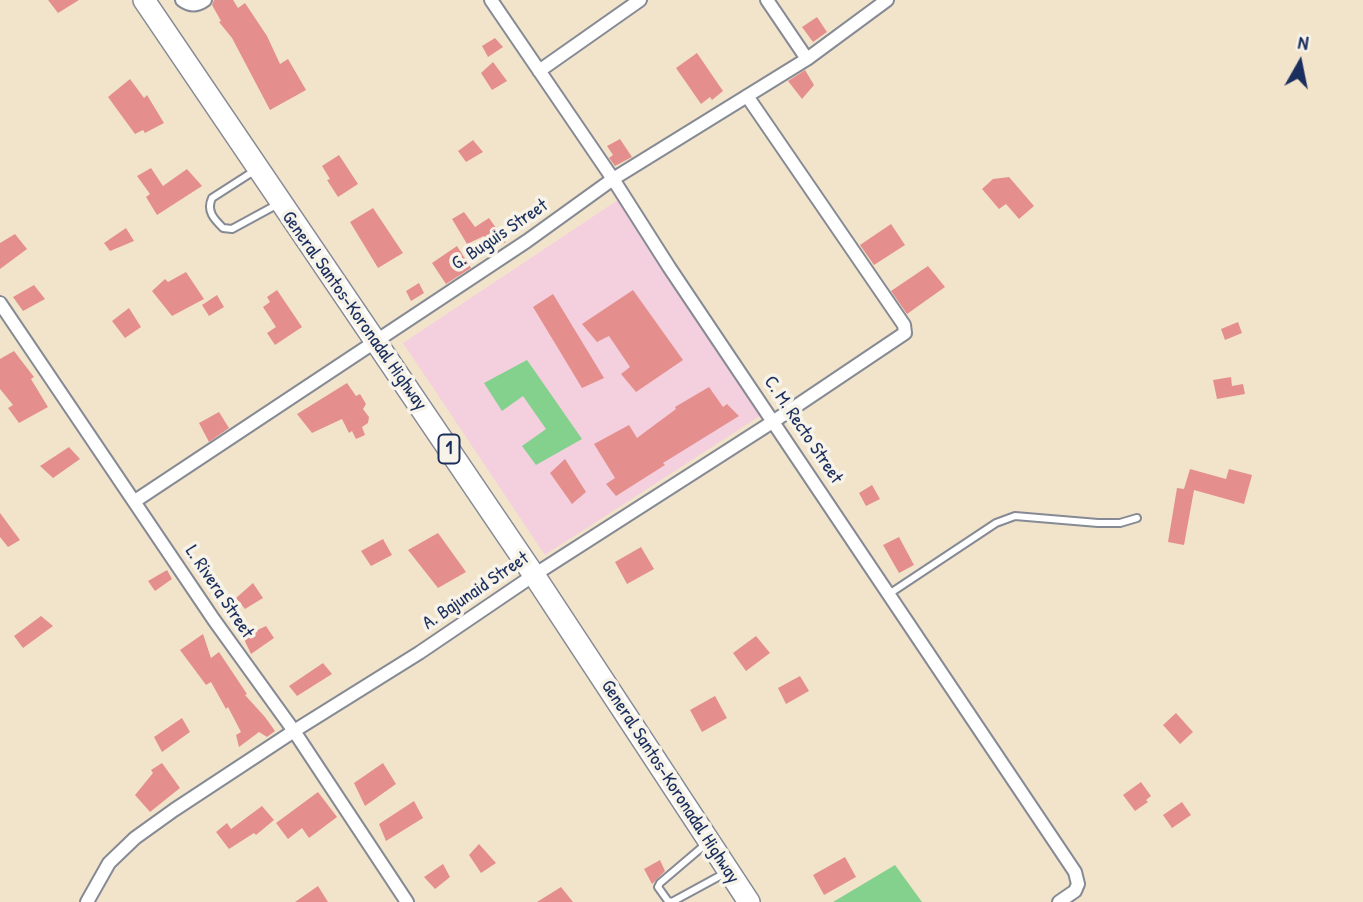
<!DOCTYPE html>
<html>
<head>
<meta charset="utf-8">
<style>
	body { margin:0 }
	#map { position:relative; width:1363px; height:902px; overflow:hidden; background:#f2e4cb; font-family:"Patrick Hand",sans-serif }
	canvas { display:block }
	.north { position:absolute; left:1265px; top:28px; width:70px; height:70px; -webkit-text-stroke:5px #f7f3e8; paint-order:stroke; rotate:9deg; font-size:19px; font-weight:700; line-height:28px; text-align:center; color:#1b2f5e }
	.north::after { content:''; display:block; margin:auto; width:24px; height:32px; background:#1b2f5e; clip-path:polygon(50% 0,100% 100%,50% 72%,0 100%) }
</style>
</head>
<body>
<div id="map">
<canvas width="1363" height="902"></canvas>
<div class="north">N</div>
</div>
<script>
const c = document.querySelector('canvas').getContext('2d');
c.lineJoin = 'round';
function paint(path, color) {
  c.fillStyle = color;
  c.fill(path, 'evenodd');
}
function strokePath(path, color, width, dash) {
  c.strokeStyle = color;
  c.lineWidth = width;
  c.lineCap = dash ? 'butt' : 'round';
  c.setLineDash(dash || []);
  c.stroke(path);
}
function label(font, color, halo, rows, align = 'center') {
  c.font = font + ' "Patrick Hand",sans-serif';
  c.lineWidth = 7;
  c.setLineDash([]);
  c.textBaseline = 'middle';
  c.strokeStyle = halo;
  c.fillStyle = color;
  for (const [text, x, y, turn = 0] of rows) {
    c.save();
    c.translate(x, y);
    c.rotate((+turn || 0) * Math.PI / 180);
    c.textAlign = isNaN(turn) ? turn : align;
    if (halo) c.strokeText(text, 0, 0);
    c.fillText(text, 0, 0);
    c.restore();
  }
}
const built = new Path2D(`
	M618,200L763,414L545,555L403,343Z`);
const green = new Path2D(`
	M527,360L582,439L536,465L522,446L546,429L523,396L502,411L484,383Z
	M895,865L922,902H833Z`);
const building = new Path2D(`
	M48,0H79L58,13Z
	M214,0H233L238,8L245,3L267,36L280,64L288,59L306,90L270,110L232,38L219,22L221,21L212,5Z
	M817,17L827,32L813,42L802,27Z
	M495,38L503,47L488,57L482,46Z
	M697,53L723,91L712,100L710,97L701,104L676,68Z
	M493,62L507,81L492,90L481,73Z
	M805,70L814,85L802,99L788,81Z
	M130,79L144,98L147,95L164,123L145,133L143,130L135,134L108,97Z
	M620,139L632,157L615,166L609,158L613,155L607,146Z
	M473,140L483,152L466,162L458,151Z
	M339,155L358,184L338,197L327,180L330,179L322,166Z
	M151,168L163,186L187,169L202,186L157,215L146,197L150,194L137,176Z
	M1009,177L1034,206L1019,219L1006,204L999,209L982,189L993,179Z
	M373,208L403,253L378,268L350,222Z
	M464,212L475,227L489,218L506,242L491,249L484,236L467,244L452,219Z
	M891,224L905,245L874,265L860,245Z
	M126,228L134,241L110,251L104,243Z
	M15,234L27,249L0,269V243Z
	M457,246L471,268L446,284L432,263Z
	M928,266L945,287L907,314L891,291Z
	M186,272L204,299L172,316L152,291L165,279L168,282Z
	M419,283L424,293L411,301L406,291Z
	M34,285L45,299L23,311L13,297Z
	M277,290L302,327L275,345L267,333L276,327L263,307L270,302L267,297Z
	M633,290L683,360L636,392L621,374L630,367L609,336L597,342L582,324Z
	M553,294L604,378L582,388L533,307Z
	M217,295L224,307L209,316L202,305Z
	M129,308L141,327L125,338L112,321Z
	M1238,322L1242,333L1225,340L1221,329Z
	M14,351L34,377L31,379L48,407L19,423L8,408L13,405L0,389V359Z
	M1231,377L1232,386L1243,384L1245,394L1217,399L1213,380Z
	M347,383L356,396L360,394L366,404L363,409L369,417L368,423L362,427L365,435L356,439L352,431L349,433L342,419L312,433L297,414Z
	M709,387L723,407L727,404L739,416L663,463L665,465L616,496L606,484L615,478L594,444L629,425L637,438L676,409L675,407Z
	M219,412L229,428L209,442L199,423Z
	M69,447L80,459L53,478L40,466Z
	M565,459L586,492L572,504L550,473Z
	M1190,469L1226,479L1229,469L1252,475L1244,504L1194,490L1184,545L1168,542L1177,488L1184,489Z
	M872,485L880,499L866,506L859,493Z
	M0,513L20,540L8,547L0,537Z
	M438,533L466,572L438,588L408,550Z
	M899,537L914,565L899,573L883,545Z
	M383,539L392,555L371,566L361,551Z
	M641,547L654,569L627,584L615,562Z
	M167,570L172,579L155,591L148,581Z
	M253,583L263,598L245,609L236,598Z
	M41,616L53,626L23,648L14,636Z
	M266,626L274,638L251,654L243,637Z
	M203,634L211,658L219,652L247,694L245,695L265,717L275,731L267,737L259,732L239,747L236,735L241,732L228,707L226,709L211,682L206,685L180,650Z
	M756,636L770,653L746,671L733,653Z
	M323,663L332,674L297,696L289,686Z
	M800,676L809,691L786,704L778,688Z
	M715,696L727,718L702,732L690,710Z
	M1176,713L1193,732L1180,744L1163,725Z
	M182,718L190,732L162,752L154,737Z
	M162,763L180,788L150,812L135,795L153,773L151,770Z
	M383,763L396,784L365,806L354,783Z
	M1141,782L1151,796L1146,800L1148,802L1135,811L1123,795Z
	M318,792L337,817L309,838L302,828L288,839L276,823Z
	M414,801L423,818L386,841L379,824Z
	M1182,802L1191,815L1172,828L1163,815Z
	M262,806L274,820L256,835L254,833L229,849L216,832L227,823L231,829Z
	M479,844L496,863L481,873L469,855Z
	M845,857L856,877L824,895L813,875Z
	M660,860L665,871L652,884L644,869Z
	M443,864L450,877L435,889L424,877Z
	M318,886L328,902H295Z
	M561,887L573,902H537Z`);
const service = new Path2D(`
	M254,171L212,198C206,211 214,219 223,228L232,229L278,204
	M889,594L996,523L1015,516L1098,523H1120L1137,518
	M707,843L660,883L658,887L668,901L672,902L727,872`);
const minor = new Path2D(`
	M182,0C190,6 197,6 205,0
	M491,0L613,179L669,267L1075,872L1078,884L1075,891L1059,902
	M767,0L807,59
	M539,71L640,0
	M0,303L214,620L294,731L407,902
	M135,501L527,241L613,179L807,59L887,0
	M87,902L109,863L135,838L174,810L294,731L419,653L534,575L774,421L905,333L904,325L747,96`);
const trunk = new Path2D(`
	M144,0L534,575L749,902`);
const shields = [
	[449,449,21]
];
const shieldNames = [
	["1",449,449]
];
const streetNames = [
	["G. Buguis Street",500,235,-34],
	["General Santos-Koronadal Highway",354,311,55],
	["C. M. Recto Street",803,430,56],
	["A. Bajunaid Street",476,591,-34],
	["L. Rivera Street",219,592,56],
	["General Santos-Koronadal Highway",670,782,57]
];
paint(built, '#f4cfdd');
paint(green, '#84d18e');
paint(building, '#e48f8e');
strokePath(service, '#868a94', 10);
strokePath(minor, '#868a94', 16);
strokePath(trunk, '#868a94', 24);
strokePath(service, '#fff', 6);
strokePath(minor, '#fff', 12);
strokePath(trunk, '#fff', 21);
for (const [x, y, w] of shields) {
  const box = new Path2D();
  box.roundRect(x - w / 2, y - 14.5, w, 29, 5);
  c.fillStyle = '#f7f3e8';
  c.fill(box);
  strokePath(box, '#1b2f5e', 2);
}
label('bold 18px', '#1b2f5e', null, shieldNames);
label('19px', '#1b2f5e', '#f7f3e8', streetNames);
</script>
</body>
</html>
